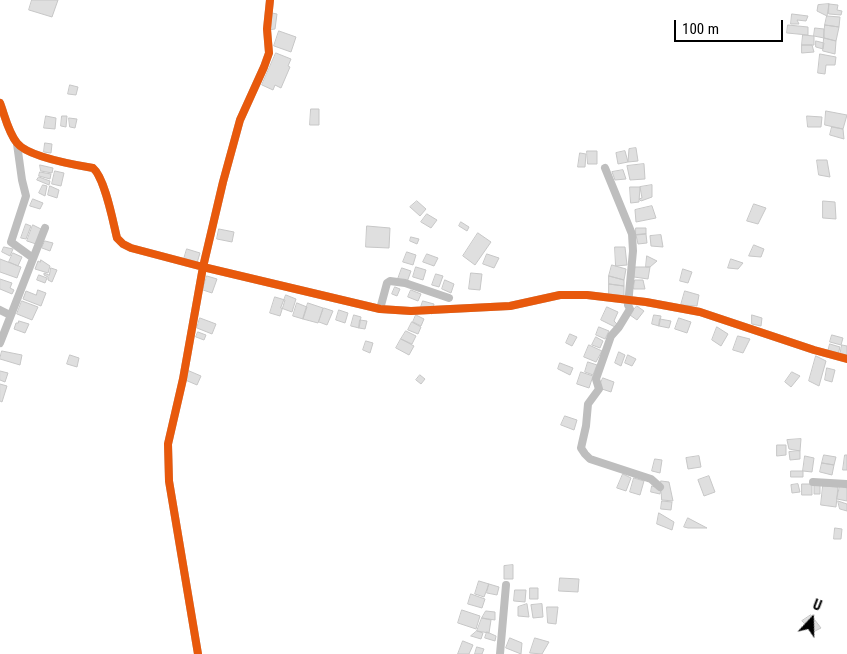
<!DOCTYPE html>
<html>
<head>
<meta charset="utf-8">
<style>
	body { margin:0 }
	#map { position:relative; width:847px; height:654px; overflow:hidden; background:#fff; font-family:"Roboto Condensed",sans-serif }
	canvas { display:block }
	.north { position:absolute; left:787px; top:594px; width:50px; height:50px; -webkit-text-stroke:4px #fff; paint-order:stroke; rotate:21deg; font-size:14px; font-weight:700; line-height:20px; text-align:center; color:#000 }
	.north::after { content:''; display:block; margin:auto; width:18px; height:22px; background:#000; clip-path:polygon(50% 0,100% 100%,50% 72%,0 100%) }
	.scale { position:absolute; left:674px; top:20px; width:109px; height:22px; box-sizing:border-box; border:2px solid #000; border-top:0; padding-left:6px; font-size:15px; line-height:18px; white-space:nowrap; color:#000; -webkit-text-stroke:4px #fff; paint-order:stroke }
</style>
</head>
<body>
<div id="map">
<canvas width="847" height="654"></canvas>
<div class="north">U</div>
<div class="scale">100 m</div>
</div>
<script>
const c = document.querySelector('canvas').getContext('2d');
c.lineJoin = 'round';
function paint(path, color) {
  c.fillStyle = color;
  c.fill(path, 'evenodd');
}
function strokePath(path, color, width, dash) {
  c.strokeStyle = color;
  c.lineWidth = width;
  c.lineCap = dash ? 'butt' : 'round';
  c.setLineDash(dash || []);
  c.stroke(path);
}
const building = new Path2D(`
	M32,0H58L52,17L29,10Z
	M829,4L838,5L837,10L842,11L841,15L829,14Z
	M829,4L827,16L817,11L818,5Z
	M272,13L277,14L275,29L268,30Z
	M792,14L808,16L806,21L797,20L799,24H791Z
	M827,16L840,17L839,27L825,25Z
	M788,25L808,27V35L787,33Z
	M825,25L839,27L836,41L824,38Z
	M815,28L824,29V38L814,36Z
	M279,31L296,37L291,52L274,46Z
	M803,35L814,36V45H802Z
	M824,38L836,41L835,54L823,51Z
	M816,41L824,43L823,49L816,47Z
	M802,45H812L814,52L802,53Z
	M276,53L291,59L288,66L290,67L281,88L275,85L273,90L262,85Z
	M820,54L836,57L835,65H826L825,74L818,73Z
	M70,85L78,87L76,95L68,94Z
	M311,109H319V125H310Z
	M826,111L847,115L843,129L825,125Z
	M46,116L56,118L55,129L44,128Z
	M62,116H67L66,127L61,126Z
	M807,116L822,117L821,127H808Z
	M69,118L77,119L75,128L70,127Z
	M832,127L843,129L844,139L830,135Z
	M45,143L52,144L51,153L44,152Z
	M636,148L638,161L628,162L629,149Z
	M587,151H597V164H588Z
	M625,151L628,162L618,164L616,153Z
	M580,153L586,154L585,167H578Z
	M817,160H827L830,177L819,175Z
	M644,164L645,179L630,180L627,166Z
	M40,165L53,168L52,173L41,171Z
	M623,170L626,179L615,180L612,172Z
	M55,171L64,173L61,186L52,184Z
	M40,172L51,174L50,179L39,176Z
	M39,177L50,181L49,185L37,180Z
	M43,185L47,186L45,196L39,193Z
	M652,185V197L641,201L639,199L642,198L640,187Z
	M50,186L59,190L57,198L48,195Z
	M630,187H640L639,202L631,203Z
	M33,199L43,203L40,209L30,206Z
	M417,201L426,209L420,216L410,207Z
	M823,201L835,202L836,219L823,218Z
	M754,204L766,208L758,224L747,221Z
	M652,206L656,218L636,222L635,210Z
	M427,214L437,220L431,228L421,222Z
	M461,222L469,227L467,231L459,226Z
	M26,224L31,226L26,239L21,238Z
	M33,225L41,229L36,244L27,241Z
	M367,226L390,228L389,248L366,247Z
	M636,228H646V234L636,235Z
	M219,229L234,232L232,242L217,239Z
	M478,233L491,242L475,265L463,256Z
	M646,234L647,243L638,244L636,235Z
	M661,235L663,247L651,246L650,236Z
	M411,237L419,239L417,244L410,241Z
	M45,241L53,243L50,251L42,248Z
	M754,245L764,249L761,257L749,256Z
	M4,247L13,249L10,256L2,252Z
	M615,247H625L627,265L616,266Z
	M187,249L200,253L197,263L184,259Z
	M407,252L416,255L413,265L403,262Z
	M13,253L22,257L18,266L9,262Z
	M427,254L438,258L434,266L423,262Z
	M487,254L499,258L494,268L483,264Z
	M647,256L657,261L650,267H646Z
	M0,259L21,267L17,278L0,272Z
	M731,259L743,263L738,269L728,268Z
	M41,260L50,266L48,273L35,269L38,261L40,262Z
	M612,265L626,269L624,280L609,276Z
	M416,267L426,270L423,280L413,277Z
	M635,267H650L648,279L634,277Z
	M51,268L57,270L52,282L48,280V277L44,275V273L49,275Z
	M402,268L411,271L407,282L398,279Z
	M683,269L692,272L688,283L680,281Z
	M471,273L482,274L480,290L469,289Z
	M436,274L443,276L439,287L432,285Z
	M39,275L47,278L45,283L37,280Z
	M207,276L217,279L212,293L203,290Z
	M609,276L624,280V286L609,284Z
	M0,279L12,283L10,288L14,290L12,294L0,289Z
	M445,280L454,284L451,293L442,289Z
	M635,280H643L645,289H634Z
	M609,284L624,286V297H609Z
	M395,287L400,289L397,296L392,294Z
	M38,290L46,293L41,306L23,299L26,291L36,295Z
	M411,290L421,294L418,301L408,297Z
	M685,291L699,295L697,306L681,305Z
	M286,295L296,299L292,312L281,308Z
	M275,297L285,300L280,316L270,313Z
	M22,301L38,307L32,320L17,314Z
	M423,301L434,304L432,314L420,310Z
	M297,303L307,307L303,319L293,316Z
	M308,303L323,308L318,323L303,319Z
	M637,306L644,311L637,320L630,315Z
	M607,307L618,312L614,321L617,324L615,327L601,320Z
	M324,308L333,311L327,325L319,322Z
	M339,310L348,313L345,323L336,320Z
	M354,315L361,317L359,328L351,326Z
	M416,315L424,319L421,326L413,322Z
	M654,315L661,316L659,326L652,324Z
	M752,315L762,318L761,326L752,324Z
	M200,318L216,324L212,334L197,328Z
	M679,318L691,322L687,333L675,329Z
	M660,319L671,321L669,328L659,326Z
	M360,320L367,321L365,329L359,328Z
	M19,321L29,324L25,333L14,329L16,323H18Z
	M412,322L421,327L418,334L408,330Z
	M599,327L609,331L605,339L596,335Z
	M717,327L728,334L721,346L712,340Z
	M406,331L416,336L412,344L401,339Z
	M198,332L206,335L204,340L196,337Z
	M570,334L577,337L572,346L566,343Z
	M832,335L843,338L841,345L830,342Z
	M738,336L750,339L743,353L733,350Z
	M596,337L603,341L600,348L592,345Z
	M401,339L414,346L409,355L396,348Z
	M366,341L373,343L370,353L363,350Z
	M830,344L840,347L838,355L828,352Z
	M589,345L602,351L596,362L584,357Z
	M842,345L847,346V357L840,356Z
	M2,351L22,355L20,365L0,359Z
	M619,352L625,355L621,366L615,363Z
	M70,355L79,358L77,367L67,364Z
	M628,355L636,359L632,366L625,363Z
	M816,356L826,361L819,386L809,381Z
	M588,362L597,365L593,375L585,372Z
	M560,363L573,368L570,375L558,369Z
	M827,368L835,370L832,382L825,380Z
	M187,370L201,376L197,385L183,379Z
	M0,371L8,373L5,382L0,380Z
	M581,372L593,376L589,388L577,384Z
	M792,372L800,376L791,387L785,382Z
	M420,375L425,379L421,384L416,380Z
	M603,378L614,382L611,392L599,388Z
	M0,384L7,386L2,402L0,401Z
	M565,416L577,420L574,430L561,425Z
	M801,439L800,451L789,449L787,440Z
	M777,445H786V455L777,456Z
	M800,451V459L790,460L789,452Z
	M824,455L836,457L834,465L822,463Z
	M845,455H847V470H843Z
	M699,456L701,467L688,469L686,458Z
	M805,456L814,458L812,472L803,471Z
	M655,459L662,460L660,473L652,471Z
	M822,463L834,465L832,475L820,472Z
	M791,471H803V477H791Z
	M623,474L631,478L626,491L617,488Z
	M709,476L715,492L704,496L698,480Z
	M634,478L644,481L640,495L630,492Z
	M661,481L669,482L673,501L662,500Z
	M798,484L800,492L792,493L791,485Z
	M802,484H812V495H802Z
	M820,484V494H814V485Z
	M652,486L661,489L660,494L651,492Z
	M823,486L838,487L836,507L821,505Z
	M840,486L847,488V501L837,499Z
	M662,501L672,502L671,510L661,509Z
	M838,501L847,504V511L840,509Z
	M659,513L674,522L672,530L657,524Z
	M688,518L707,528H688L684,527Z
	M835,528L842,529L841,539H834Z
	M513,565V579H504V566Z
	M560,578L579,579L578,592L559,591Z
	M479,581L489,584L484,597L475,594Z
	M489,584L499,587L497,595L487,593Z
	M530,588H538V599H530Z
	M515,590H526L525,602L514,601Z
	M471,594L485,599L482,608L468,604Z
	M527,604L529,617L518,616V607Z
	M542,604L543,617L533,618L531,605Z
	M547,607H558L556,624L548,623Z
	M462,610L480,616L476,629L458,623Z
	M486,611L495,612V620L482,618Z
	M811,615L821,628L813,632L802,621Z
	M482,618L491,620L489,633L477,631Z
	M477,631L483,633L481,639L471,636Z
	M487,632L496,636L495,641L485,638Z
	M510,638L522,643L521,654L506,648Z
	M535,638L549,642L542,654L530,653Z
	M463,641L473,645L469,654H458Z
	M477,647L484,649L482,654H475Z`);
const street = new Path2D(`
	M0,103C5,116 8,132 17,143C28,157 75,165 93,168C105,178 113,222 117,238L123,244L131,248L203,267L380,309L411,311L510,306L560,295H587L646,302L700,312L814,350L847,359
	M17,144L22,180L26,196L11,242L33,258
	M605,168L632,234L633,251L628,305L630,309L619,327L611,336L596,379L599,389L588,404L586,426L581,448L585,454L590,459L651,479L660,487
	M380,309L387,283L390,281L405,283L449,298
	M0,310L10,315
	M0,343L45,228
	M813,482L847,484
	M198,654L169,481L168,444L183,379L203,267L223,182L240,120L264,67L269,53L267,29L270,0
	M500,654L506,585`);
const cycleway = new Path2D(`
	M0,103C5,116 8,132 17,143C28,157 75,165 93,168C105,178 113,222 117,238L123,244L131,248L203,267L380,309L411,311L510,306L560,295H587L646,302L700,312L814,350L847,359
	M198,654L169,481L168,444L183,379L203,267L223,182L240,120L264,67L269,53L267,29L270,0`);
paint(building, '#dfdfdf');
strokePath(building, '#c7c7c7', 1);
strokePath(street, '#bebebe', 8);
strokePath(cycleway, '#e8590c', 8);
</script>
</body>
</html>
